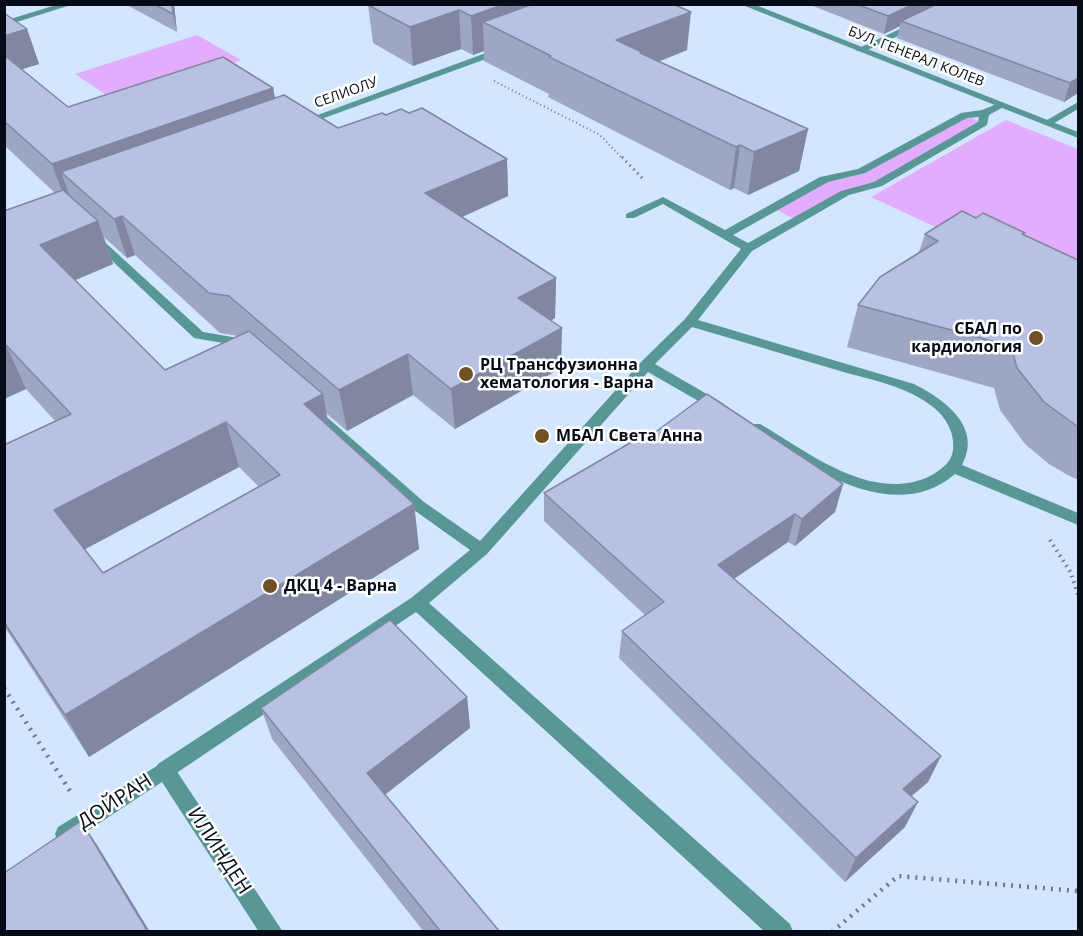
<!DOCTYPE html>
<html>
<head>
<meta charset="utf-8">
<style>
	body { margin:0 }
	#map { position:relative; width:1083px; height:936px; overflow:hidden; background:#d2e6ff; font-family:"Open Sans",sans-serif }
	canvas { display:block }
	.frame { position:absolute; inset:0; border:6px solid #050c16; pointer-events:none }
</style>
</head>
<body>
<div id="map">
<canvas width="1083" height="936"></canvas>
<div class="frame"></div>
</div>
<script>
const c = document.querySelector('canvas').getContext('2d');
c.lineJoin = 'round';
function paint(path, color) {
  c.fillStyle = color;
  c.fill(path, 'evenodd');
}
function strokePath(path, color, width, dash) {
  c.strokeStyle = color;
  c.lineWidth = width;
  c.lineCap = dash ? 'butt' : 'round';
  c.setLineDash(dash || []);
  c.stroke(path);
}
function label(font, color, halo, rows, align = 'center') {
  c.font = font + ' "Open Sans",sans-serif';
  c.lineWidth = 5;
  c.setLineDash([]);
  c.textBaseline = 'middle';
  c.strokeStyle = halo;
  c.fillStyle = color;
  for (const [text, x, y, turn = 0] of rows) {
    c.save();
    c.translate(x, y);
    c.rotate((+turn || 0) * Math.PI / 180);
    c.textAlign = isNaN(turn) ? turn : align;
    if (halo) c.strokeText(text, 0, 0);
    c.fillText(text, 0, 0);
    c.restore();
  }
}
const green = new Path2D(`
	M197,35L241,60L118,103L75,74Z
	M965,115L983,123L878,184L845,193L797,220L773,208L824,179L861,171Z
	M1006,120L1078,149V273L1023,268L871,197Z`);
const pathFar3 = new Path2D(`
	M494,81L600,135L623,159`);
const pathFar2 = new Path2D(`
	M622,157L644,180`);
const pathFar1 = new Path2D(`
	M1050,540L1071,573L1078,595`);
const path = new Path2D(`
	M4,688L70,791
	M832,932L898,876L1078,891`);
const service = new Path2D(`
	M999,103L1007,105L989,115L987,125L882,186L849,195L752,251L698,320L914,384C944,399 983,427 962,465L1078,513V525L955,474C892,528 806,464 750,430L748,427L750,424H760C808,452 872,504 930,476C941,470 952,462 953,450C955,433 946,417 933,407C907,386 871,380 840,371C791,356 742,342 692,327L655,364L724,404L726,407L724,410H714L648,372L487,554L429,603L790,924L793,932H765L416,612L172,776L165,779L158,776L155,770L158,764L411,598L470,550L414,510L310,417L308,414L310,411H320L424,502L480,541L641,362L685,319L741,249L663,204L634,218H626V214L663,197L725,230L820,177L858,169L961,113L982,110ZM979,117L978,122L874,182L841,191L748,243L733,235L828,182L865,173L967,118Z
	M93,233L97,235L203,332L238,338L252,352L250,355H240L229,344L194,338L89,239V235Z`);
const minor = new Path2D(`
	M917,21L921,24L920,26L863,52L855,50Z
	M502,47L505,48V52L305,125L296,123Z
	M1078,102V109L1051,125L1042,123Z
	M165,761L172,764L283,932H259L162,782L72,841L65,844L58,841L55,834L58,827Z`);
const tertiary = new Path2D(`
	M59,4H74L4,26V21Z
	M740,4H753L1078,132V138Z`);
const wall = new Path2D(`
	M125,4H174L177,32Z
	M673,4L687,50L659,61L808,129L799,171L748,195L734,188L730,190L548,97L549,94L484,61V51L473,55L461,49L413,66L373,43L368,5Z
	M808,4H1078V93L1064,102L897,38L900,26L884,34Z
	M4,13L27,29L39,64L22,69L68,107L273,88L275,98L338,128L386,115L507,159L508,196L462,217L556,278L555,318L551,321L561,368L455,429L413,395L347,431L326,413L329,427L414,504L419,549L89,757L4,626V445L55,421L26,389L4,399V211L55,193L4,145ZM104,237L127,258L135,255L220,333L238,336L165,370L75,280L113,264ZM239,467L259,487L103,573L85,549Z
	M976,218L1024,235L1078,260V480L1066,474L1049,464L1025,444L1000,410L994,388L847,347L858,305L919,252L925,234Z
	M843,484L835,512L795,546L788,542L734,579L941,756L928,782L911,796L905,827L845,882L619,658L622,631L645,615L544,521V493Z
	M467,697L470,728L385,795L500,932H424L272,739L261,708Z`);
const shadedWall = new Path2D(`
	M172,4H174L177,32L173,14Z
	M505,4H596L483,22L484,51L473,55L471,16Z
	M914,4H946L901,21L900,26L884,34L888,16Z
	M459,10L461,49L413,66L410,27Z
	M691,12L687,50L641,69L616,40Z
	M27,29L39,64L4,75V36Z
	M1078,78V93L1064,102L1070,83Z
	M273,88L280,125L61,172L71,200L66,202L52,164Z
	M808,129L799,171L748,195L754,152Z
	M740,145L734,188L730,190L736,147Z
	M507,159L508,196L429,232L425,193Z
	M122,216L135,255L127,258L114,219Z
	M98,221L113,264L57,288L40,245Z
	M556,278L555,318L518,338V298Z
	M562,328L561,368L455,429L451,389Z
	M4,345H6L26,389L4,399Z
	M408,354L413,395L347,431L339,390Z
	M323,394L331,439L304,404Z
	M226,422L239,467L76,554L54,510Z
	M843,484L835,512L795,546L802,519Z
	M414,504L419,549L89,757L65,715Z
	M795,514L788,542L713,593L718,565Z
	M467,697L470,728L374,803L367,773Z
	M941,756L928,782L891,814L903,789Z
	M918,802L905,827L845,882L856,858Z
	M81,821L99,848L150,932H148Z`);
const building = new Path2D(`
	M154,4H172L173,14Z
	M505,4L471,16L459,10L410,27L368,5Z
	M533,4H673L691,12L616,40L642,52L640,53L808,129L754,152L740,145L736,147L549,57L551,56L483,22Z
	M856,4H914L888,16Z
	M937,4H1078V78L1070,83L901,21Z
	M4,13L27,29L4,36Z
	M4,55L68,107L223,57L273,88L52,164L4,121Z
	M284,95L338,128L382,113L386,115L401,109L409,113L422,108L507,159L425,193L556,278L518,298L562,328L451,389L408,354L339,390L229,296L209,293L122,216L114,219L61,172Z
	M63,190L98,221L40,245L165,370L249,331L323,394L304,404L414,504L65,715L4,622V445L71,414L6,345H4V211ZM226,422L280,475L103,573L54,510Z
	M962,211L976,218L983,213L1025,233L1022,234L1078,260V427L1070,421L1044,402L1017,368L1011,346L858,305L880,277L938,241L925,234Z
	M707,394L843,484L802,519L795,514L718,565L941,756L903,789L918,802L856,858L622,631L664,602L544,493L642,436L646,439Z
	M390,620L467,697L367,773L500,932H441L261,708Z
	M81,821L148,932H4V873Z`);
const markers = [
	[1036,338,8,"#705126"],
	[466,374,8,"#705126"],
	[542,436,8,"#705126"],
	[270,586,8,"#705126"]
];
const farStreetnames = [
	["БУЛ. ГЕНЕРАЛ КОЛЕВ",916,57,21],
	["СЕЛИОЛУ",346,93,-20]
];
const poiNames = [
	["СБАЛ по",1022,329,"right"],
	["кардиология",1022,347,"right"],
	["РЦ Трансфузионна",480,365],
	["хематология - Варна",480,383],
	["МБАЛ Света Анна",556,436],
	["ДКЦ 4 - Варна",284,586]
];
const nearStreetnames = [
	["ДОЙРАН",115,802,-33],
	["ИЛИНДЕН",219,851,57]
];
paint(green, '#e2adfc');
strokePath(pathFar3, '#6a7889', 2, [1, 3]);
strokePath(pathFar2, '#6a7889', 3, [1.5, 4]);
strokePath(pathFar1, '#6a7889', 4, [1.5, 4.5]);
strokePath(path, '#6a7889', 4.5, [2, 6]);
paint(service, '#589796');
paint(minor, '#589796');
paint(tertiary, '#589796');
paint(wall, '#9ea6c4');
paint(shadedWall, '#8187a0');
paint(building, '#b8c1e4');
strokePath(building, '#8187a0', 1.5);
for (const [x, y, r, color] of markers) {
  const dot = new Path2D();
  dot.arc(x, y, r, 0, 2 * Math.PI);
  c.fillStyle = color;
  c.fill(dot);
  strokePath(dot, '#fff', 2);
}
label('14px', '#050c16', '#fff', farStreetnames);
label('bold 16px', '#050c16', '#fff', poiNames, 'left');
label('20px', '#050c16', '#fff', nearStreetnames);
</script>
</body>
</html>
